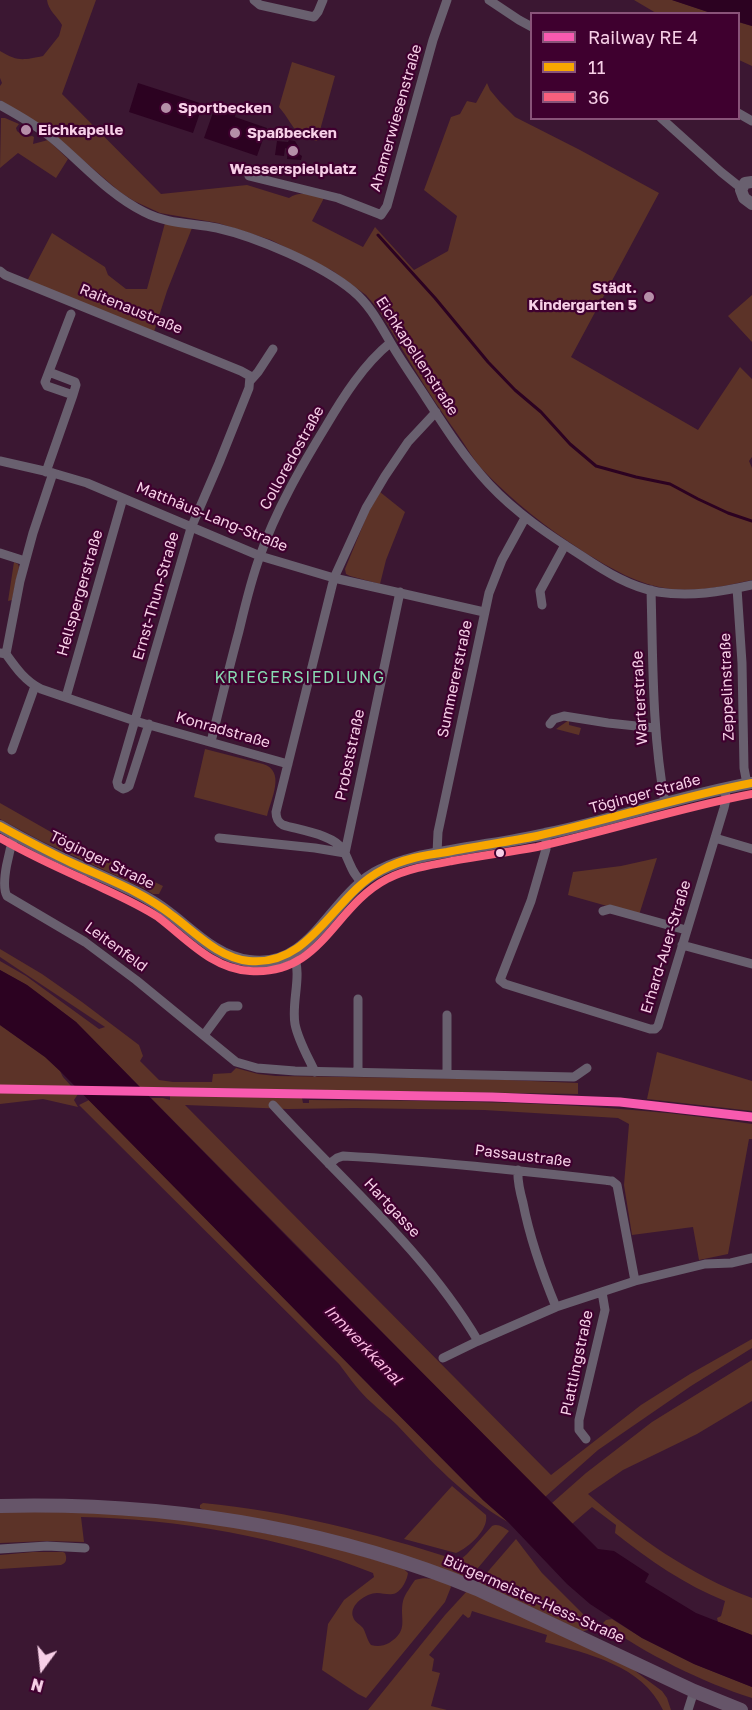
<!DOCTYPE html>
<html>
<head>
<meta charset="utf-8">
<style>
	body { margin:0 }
	#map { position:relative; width:752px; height:1710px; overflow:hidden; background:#3b1732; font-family:"Golos Text",sans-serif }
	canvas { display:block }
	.legend { position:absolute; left:530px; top:12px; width:210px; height:108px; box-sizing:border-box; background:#3f002f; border:2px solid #895379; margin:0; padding:8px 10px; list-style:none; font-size:18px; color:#f7cfe7 }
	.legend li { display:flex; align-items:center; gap:12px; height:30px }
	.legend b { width:30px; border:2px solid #895379 }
	.north { position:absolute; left:12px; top:1638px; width:60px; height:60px; -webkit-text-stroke:4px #3f002f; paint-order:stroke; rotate:195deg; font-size:16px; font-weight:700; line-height:24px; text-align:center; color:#f7cfe7 }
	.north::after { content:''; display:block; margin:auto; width:21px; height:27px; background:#f7cfe7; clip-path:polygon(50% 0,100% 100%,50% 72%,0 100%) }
</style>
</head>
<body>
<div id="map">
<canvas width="752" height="1710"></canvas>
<ul class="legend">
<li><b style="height:8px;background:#f75aaf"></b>Railway RE 4</li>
<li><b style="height:8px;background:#f7a600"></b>11</li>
<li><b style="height:8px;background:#f8607d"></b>36</li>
</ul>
<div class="north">N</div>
</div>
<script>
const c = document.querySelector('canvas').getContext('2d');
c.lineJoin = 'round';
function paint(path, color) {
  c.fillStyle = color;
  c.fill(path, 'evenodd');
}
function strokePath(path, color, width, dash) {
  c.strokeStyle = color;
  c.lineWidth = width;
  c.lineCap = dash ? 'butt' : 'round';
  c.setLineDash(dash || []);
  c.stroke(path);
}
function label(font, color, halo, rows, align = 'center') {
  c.font = font + ' "Golos Text",sans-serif';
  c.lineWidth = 4.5;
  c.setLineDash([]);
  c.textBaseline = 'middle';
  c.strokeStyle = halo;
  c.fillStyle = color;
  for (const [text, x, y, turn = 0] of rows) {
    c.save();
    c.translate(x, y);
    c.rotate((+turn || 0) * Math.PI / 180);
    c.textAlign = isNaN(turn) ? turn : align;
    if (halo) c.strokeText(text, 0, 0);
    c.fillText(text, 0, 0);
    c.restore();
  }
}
const green = new Path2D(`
	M47,0H96L62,94L161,194L247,185L289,198C300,190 312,195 324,198L312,221L363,247L375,227L414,270L448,251L457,216L424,190L451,117L460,114L467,101L476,103L487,83L490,90L500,102L515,117L580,150L659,193L571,357L698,430L740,367L752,379V457L749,461L752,468V580C725,586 699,592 671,589C638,585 612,569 584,552C547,528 512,501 482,469C473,459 466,446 458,435C429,395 404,352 378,309L366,295L333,271L271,240L218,223L160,213L134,201L120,192L47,129L0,100V86L2,83L0,78V51C18,62 23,60 43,56L59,36L62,25C57,16 48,10 47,0Z
	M634,0H672L711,13H656Z
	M738,22L752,26V66L739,60Z
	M292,62L335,76L317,141C291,133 295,126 279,107Z
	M1,118H5L19,124L16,128L17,131L25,137L32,136L34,137L33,144L48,140L68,159L56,178L18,153L0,168Z
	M165,223L192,228L167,291L152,338L25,285L52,233L105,267L108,275L126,289H147Z
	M752,295V342L728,316Z
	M380,492L405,512L386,560L380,584L350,576L346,574L345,569L368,513Z
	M14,562L18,564L19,567L12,600L8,601Z
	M569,720V725L581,728L579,735L556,729Z
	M205,749L263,764C286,771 271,799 267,816L194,797Z
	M0,803L65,840L163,886L159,894H153L145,889L41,841L0,819Z
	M657,858L639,915L568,895L573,872L621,866Z
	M0,949L42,974L82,1002L139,1045L143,1056L140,1061L159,1080L173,1082H212L213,1074L231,1073L236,1068L258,1074L276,1076L484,1079L578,1083V1094L140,1087L76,1022L27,985L0,970V961L26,976L99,1029L105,1027L0,957Z
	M0,1025L45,1057L60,1071L63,1077L72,1087L0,1085Z
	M657,1052L752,1081V1111L647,1099Z
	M0,1092L77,1093L78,1094L74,1100L78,1107L43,1099L0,1104Z
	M194,1095L302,1098L303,1103H309V1100C457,1101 606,1101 752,1124V1139H749L728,1254L699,1260L693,1227L632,1235L624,1185L629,1124L618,1118L484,1110L354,1108L288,1109L185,1105L551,1475L641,1405L690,1374L752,1339V1348L691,1386L598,1450L545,1497L151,1098H163L170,1100V1096Z
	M89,1100L371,1387L483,1500L508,1522C464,1497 431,1461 397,1425C389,1417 380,1411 372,1403C359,1392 349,1377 339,1364L79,1105Z
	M752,1360V1401L697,1434L623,1470L588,1494C638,1538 690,1575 752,1598V1635L718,1622L717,1618L721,1616L725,1601C685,1585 649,1560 615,1533L616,1525L592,1507L572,1524L552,1503L586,1473L652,1422Z
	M452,1486L486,1515C489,1530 468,1548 456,1553L404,1539Z
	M203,1503C289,1511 373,1533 454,1559L460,1560L467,1554L492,1526C498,1523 504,1528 509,1531L467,1581L204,1510L200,1508V1505Z
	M81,1511L202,1521L325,1545L403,1568L408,1573C407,1580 402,1590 396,1593C389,1596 384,1593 377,1593C366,1593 349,1605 353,1617C355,1623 360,1624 363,1628C366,1633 367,1640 371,1645C378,1647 383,1646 389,1643C410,1630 399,1619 403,1601C405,1594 411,1586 415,1580C428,1576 437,1580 450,1585L451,1587L445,1602L366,1698L358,1694L322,1670L328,1624L344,1600L374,1577L373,1573C283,1537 177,1519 81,1517L84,1542L47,1541L0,1543V1512Z
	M516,1539L542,1573L590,1621L591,1623C590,1629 588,1631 582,1631L478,1583Z
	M33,1552H63L65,1553C67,1558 67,1563 61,1565L0,1569V1555Z
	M467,1591L627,1665L662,1691L667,1698L671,1710H663C642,1665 588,1654 545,1642L547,1635L472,1611L470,1617L468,1618L463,1614L429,1655L434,1659L432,1671L440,1673L431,1706L447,1710H368L445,1615Z
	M612,1619L642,1638L694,1664L752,1687V1698C704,1683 643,1653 603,1623L606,1620Z`);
const water = new Path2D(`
	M672,0H752V26L739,22L738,14L711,13Z
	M138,83L203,104L193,133L129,112Z
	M222,102L226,104L230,110L236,112L235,117L267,128L257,156L204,138L216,104Z
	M289,140L295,141L299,148V154L302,156L301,160L287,159L288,149L285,148L284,156L275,155L277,141L288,142Z
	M0,970L27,985L76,1022L293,1243L598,1549L614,1551L649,1574L645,1582L696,1613L752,1635V1687L694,1664L642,1638L590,1604L567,1584L508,1522L483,1500L371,1387L60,1071L45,1057L0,1025Z`);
const stream = new Path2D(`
	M378,235L435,298L488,362L515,390L541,412L570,444L596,466L636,477L670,484L698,499L728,513L752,521`);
const minor = new Path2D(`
	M254,0L260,5L314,17L318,12L323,0
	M489,0L519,20L532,27
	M0,105C18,115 36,125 52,138C82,163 108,194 144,212C167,224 192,223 217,228C257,237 322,265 353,291C371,306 380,325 392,345C402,362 414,379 425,396C445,427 464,457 489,484C516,513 549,535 582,556C606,572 630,587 658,592C690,597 721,592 752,585
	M738,113L752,121
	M661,118L721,172L741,188
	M249,176L338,198L379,214L381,215L387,206L433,40L447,0
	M0,271L5,275L241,371L250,376L249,388L219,463L191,528L117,782L118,786L123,789L126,788L129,786L149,724
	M49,372L75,382L76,385L73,395L47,386L45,382C54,359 62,337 71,314
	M250,381L258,372L273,349
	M0,461L53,473L87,483L260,556L334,578L484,612
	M46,472L73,395
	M0,553L25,561
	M737,588L742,663L744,768L747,784
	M651,590C653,661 652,733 665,803
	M542,605L540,591L565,545
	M0,653L6,654C16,668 25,681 41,689L135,721L288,764
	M6,654L20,581L33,533L53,473
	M66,697L123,498
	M550,724L554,719L564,716L608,723L655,728
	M211,742C220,705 229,668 239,631C245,606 251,580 260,556C276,510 301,467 326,426C343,397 364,364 390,343
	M12,750L35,686
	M15,834C10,848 0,884 7,896L85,942L136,980L236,1062L257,1068L295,1071L574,1077L587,1068
	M546,834V849L531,901L500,980L505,984L650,1029H655L658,1026L724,808L726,799L725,789
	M219,838L315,848L345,853
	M715,838L752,849
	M345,853L400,592
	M437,853L438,832L489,593L502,560L525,518
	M362,882C351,873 350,861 343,850C335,835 299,830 283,825C278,822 276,819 276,812L334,578L366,508L385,476L408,442L436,412
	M603,911L610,909L686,930
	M682,945L752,964
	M293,954C303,975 291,1001 295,1024C298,1040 308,1057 315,1072
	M358,999V1072
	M204,1035L224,1008L229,1006H238
	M447,1074V1015
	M273,1105C343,1182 425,1251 478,1341L556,1307L635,1281L705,1264L731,1263L752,1258
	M329,1164L337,1158L343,1156C433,1161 522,1171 612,1181L617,1185L635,1281
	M518,1170C517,1181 520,1192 523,1203C530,1239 542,1273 556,1307
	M443,1358L478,1341
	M586,1439L579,1430V1420L605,1310L602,1292
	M0,1549L47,1546L85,1548
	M688,1710L694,1691`);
const tertiary = new Path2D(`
	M752,182L745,183L741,190L744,198L752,204
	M0,826C26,841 53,855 81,867C104,878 128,887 150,900C184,919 209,956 249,961C313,971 331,893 381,870C403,859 428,855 451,851C483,845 514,841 545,834C615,820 682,795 752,783`);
const secondary = new Path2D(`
	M0,1506C163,1502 326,1527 477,1589L694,1691L741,1710`);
const bus1 = new Path2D(`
	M0,826C24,839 48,852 72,863C107,879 143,892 173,916C196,933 219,958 249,961C312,967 333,895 382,870C402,859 425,855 447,852C477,846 507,842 537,836C609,820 679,797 752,783`);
const bus2 = new Path2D(`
	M0,838C28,854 56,867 85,880C110,892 135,902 158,917C186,938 212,969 250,971C322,976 333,907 387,879C407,869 430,865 452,861C480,856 509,852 537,847C609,831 679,808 752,794`);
const rail1 = new Path2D(`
	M0,1089L492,1097L620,1102L752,1117`);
const markers = [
	[166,108,6,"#b58fa8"],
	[26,130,6,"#b58fa8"],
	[235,133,6,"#b58fa8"],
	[293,151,6,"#b58fa8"],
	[649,297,6,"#b58fa8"],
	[500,853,5,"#f7cfe7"]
];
const poiNames = [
	["Sportbecken",178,108],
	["Eichkapelle",38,130],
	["Spaßbecken",247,133],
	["Wasserspielplatz",293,169,"center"],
	["Städt.",637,288,"right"],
	["Kindergarten 5",637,305,"right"]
];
const streetNames = [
	["Ahamerwiesenstraße",396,118,-74],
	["Raitenaustraße",131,309,22],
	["Eichkapellenstraße",417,356,57],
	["Colloredostraße",292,458,-61],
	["Matthäus-Lang-Straße",212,517,22],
	["Hellspergerstraße",80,593,-74],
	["Ernst-Thun-Straße",156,596,-74],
	["Summererstraße",455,679,-78],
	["Zeppelinstraße",727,687,-92],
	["Warterstraße",640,698,-93],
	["Konradstraße",223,730,16],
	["Probststraße",350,755,-78],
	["Töginger Straße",645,794,-15],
	["Töginger Straße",102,860,26],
	["Leitenfeld",116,947,36],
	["Erhard-Auer-Straße",666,947,-73],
	["Passaustraße",523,1156,7],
	["Hartgasse",392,1208,47],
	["Plattlingstraße",577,1363,-78],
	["Bürgermeister-Hess-Straße",534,1599,24]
];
const neighbourhoodNames = [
	["KRIEGERSIEDLUNG",300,678]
];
const waterNames = [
	["Innwerkkanal",363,1345,46]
];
paint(green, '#5c3328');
paint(water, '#2c0221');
strokePath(stream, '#2c0221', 3);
strokePath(minor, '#69606f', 9);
strokePath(tertiary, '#69606f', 12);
strokePath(secondary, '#665569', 14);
strokePath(bus1, '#f7a600', 8);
strokePath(bus2, '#f8607d', 8);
strokePath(rail1, '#f75aaf', 9);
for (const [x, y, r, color] of markers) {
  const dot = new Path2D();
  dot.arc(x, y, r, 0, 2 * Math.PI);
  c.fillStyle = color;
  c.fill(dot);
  strokePath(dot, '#3f002f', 2);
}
label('bold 15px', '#f7cfe7', '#3f002f', poiNames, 'left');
label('15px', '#f7cfe7', '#3f002f', streetNames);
c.letterSpacing = '1.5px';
label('16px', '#88dab1', '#3f002f', neighbourhoodNames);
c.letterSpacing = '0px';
label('italic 16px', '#fab8e1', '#3f002f', waterNames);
</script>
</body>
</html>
